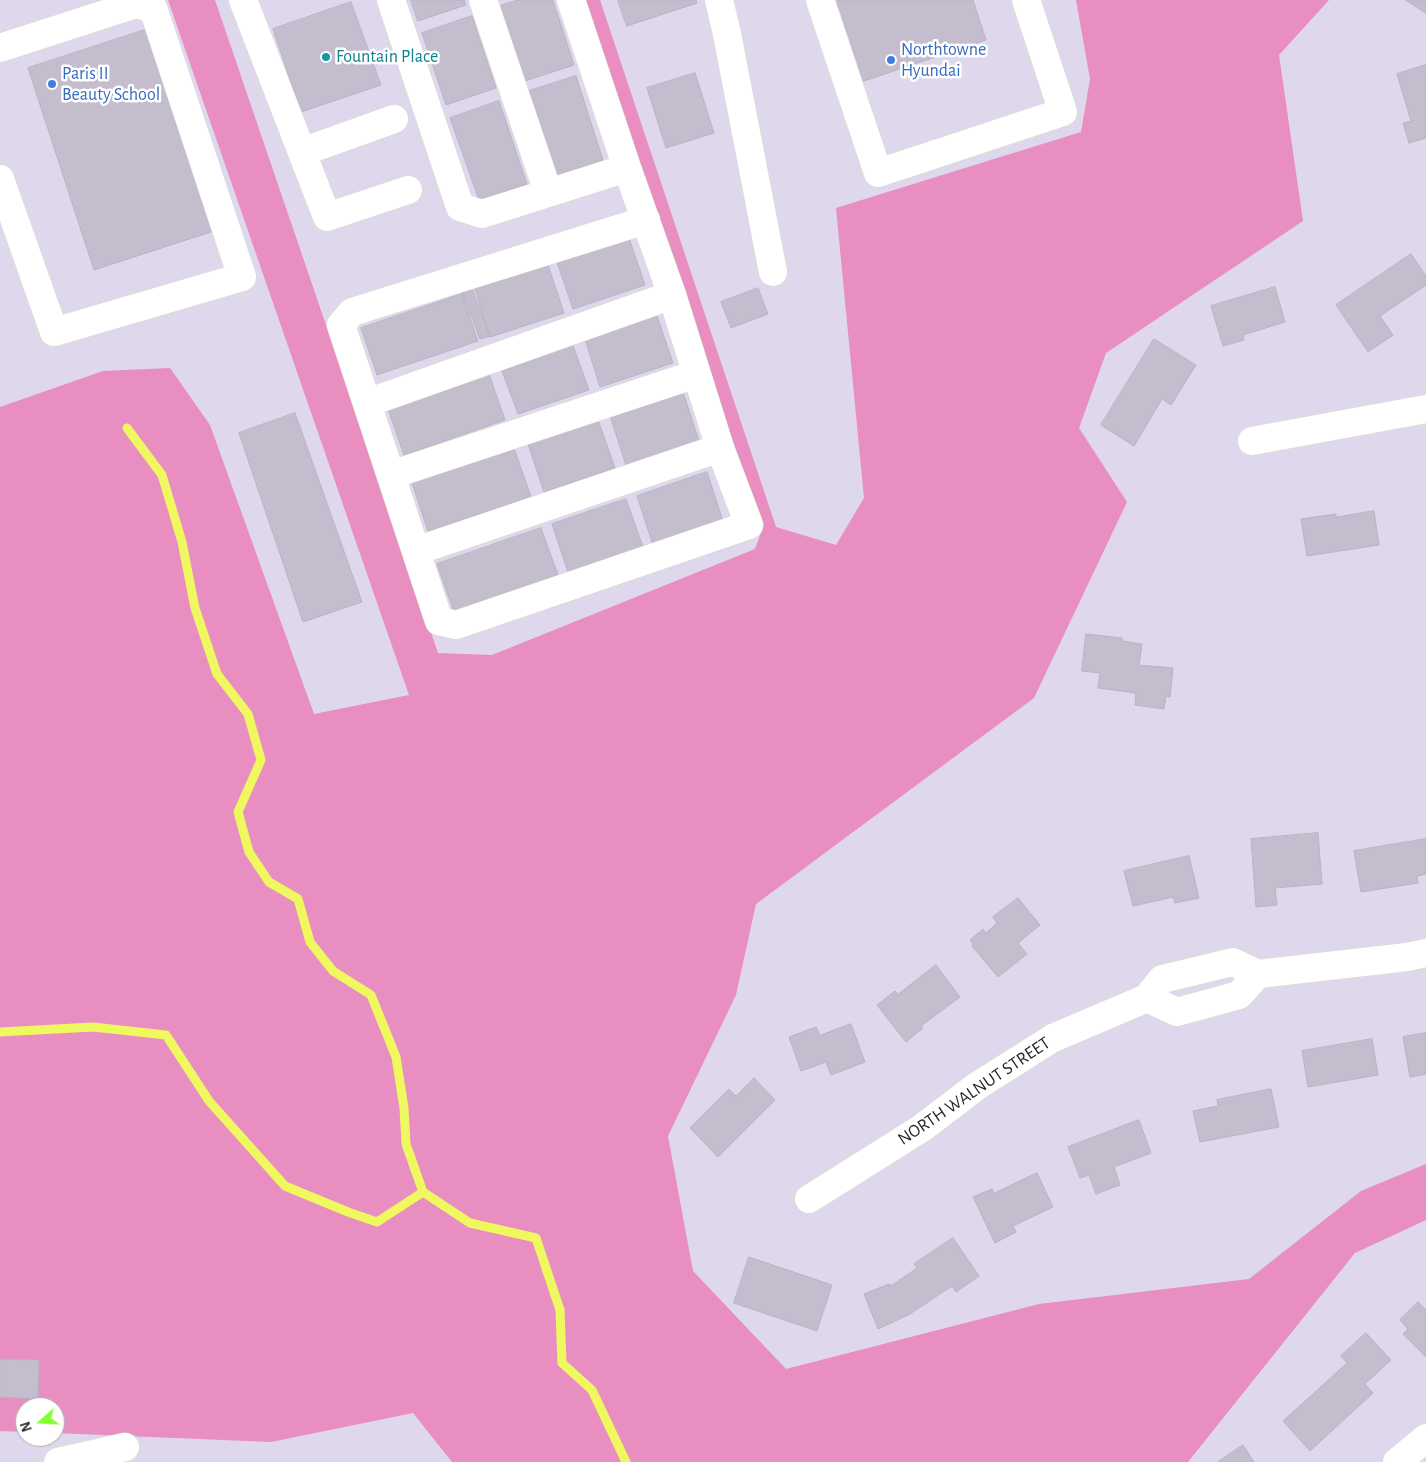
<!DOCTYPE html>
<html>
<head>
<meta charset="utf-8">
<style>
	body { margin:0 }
	#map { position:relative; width:1426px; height:1462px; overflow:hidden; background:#dfd7ec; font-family:"Alegreya Sans",sans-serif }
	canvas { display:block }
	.north { position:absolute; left:15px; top:1397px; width:50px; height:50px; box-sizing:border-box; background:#fff; border:1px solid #a9a9a9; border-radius:50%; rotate:251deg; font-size:14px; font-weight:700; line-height:20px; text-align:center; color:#282828 }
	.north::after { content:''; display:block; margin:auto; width:18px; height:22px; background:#83ff31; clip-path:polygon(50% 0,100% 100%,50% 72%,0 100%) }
</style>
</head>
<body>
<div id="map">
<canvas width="1426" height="1462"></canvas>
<div class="north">N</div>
</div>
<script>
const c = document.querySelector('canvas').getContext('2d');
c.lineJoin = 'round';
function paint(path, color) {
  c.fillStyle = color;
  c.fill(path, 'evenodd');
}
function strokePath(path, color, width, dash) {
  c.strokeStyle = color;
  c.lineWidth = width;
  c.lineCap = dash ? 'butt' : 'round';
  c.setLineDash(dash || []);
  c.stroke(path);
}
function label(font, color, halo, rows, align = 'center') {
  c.font = font + ' "Alegreya Sans",sans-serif';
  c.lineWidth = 5;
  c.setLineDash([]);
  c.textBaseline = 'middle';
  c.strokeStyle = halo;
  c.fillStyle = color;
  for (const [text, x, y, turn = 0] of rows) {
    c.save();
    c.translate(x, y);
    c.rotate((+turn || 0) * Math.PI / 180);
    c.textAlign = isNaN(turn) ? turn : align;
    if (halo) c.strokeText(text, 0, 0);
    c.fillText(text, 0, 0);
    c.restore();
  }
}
const green = new Path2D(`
	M168,0H215L438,653L492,655L755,549L762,530L579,0H600L776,527L836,545L864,498L836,208L1081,132L1090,79L1076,0H1329L1279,55L1303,221L1106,353L1079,428L1127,502L1034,698L756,904L736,995L668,1136L693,1271L786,1369L1039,1304L1249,1279L1361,1191L1426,1164V1220L1355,1253L1188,1462H452L413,1413L271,1442L55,1433V1407H25V1432L0,1431V407L103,371L170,368L210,425L314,714L409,695Z`);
const stream = new Path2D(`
	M127,428L162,475L182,542L195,608L217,674L248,714L261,760L238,812L249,852L269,882L298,899L310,942L333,971L371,995L396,1057L404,1108L406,1144L423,1192L470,1223L536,1238L560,1310L562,1363L592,1390L626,1462
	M0,1032L93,1027L166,1035L209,1101L285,1186L348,1212L377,1222L423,1192`);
const building = new Path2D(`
	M411,0H464L466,5L418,21Z
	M518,0H553L574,65L525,81L500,6Z
	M618,0H696L697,3L627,26Z
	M837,0H973L986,40L864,81Z
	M1406,0H1426V13Z
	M351,2L381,85L301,112L273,29Z
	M472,16L496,88L446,105L422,33Z
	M151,28L217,230L94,270L28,68Z
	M1426,65V138L1409,143L1403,123L1411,121L1397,74Z
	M695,73L714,133L666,148L647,88Z
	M576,76L603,160L557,175L529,91Z
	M499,101L527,184L479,200L450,118Z
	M629,238L645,285L573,309L557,262Z
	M1411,254L1426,276V285L1380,316L1393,335L1368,352L1336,305Z
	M548,265L564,313L490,337L475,289Z
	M1275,287L1285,322L1243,335L1244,340L1223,346L1211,306Z
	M472,288L490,336L480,339L462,292Z
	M758,288L768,314L731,328L721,302Z
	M462,294L478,341L377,375L361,328Z
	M657,316L673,363L600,387L585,339Z
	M1154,339L1196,365L1171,405L1162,399L1134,446L1101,425Z
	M572,343L589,390L518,414L501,368Z
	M488,371L505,420L404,455L387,406Z
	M683,392L699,441L626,465L610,416Z
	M295,413L362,602L303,622L239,433Z
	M598,420L615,468L544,492L528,444Z
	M514,448L531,497L428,531L412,483Z
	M707,472L723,521L653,545L637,496Z
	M626,499L643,547L568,572L552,524Z
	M1374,511L1379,545L1307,556L1301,519L1336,514V517Z
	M541,528L558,575L454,612L437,564Z
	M1086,634L1122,638V641L1142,644L1139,665L1173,668L1170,697L1166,696L1164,709L1135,705L1136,693L1098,688L1100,673L1082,671Z
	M1318,833L1322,884L1275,888L1277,905L1256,907L1251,839Z
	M1426,839V874L1417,876L1418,883L1361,892L1354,851Z
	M1189,856L1199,898L1175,903L1173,897L1133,906L1124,871Z
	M1018,898L1040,925L1018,943L1027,954L998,977L972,946L973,944L970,940L983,929L986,933L997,923L993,917Z
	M936,965L960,997L921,1026L923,1028L906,1042L877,1005L895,991L898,994Z
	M851,1024L865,1062L831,1075L826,1062L801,1071L789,1037L816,1027L820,1035Z
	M1426,1033V1074L1410,1077L1403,1037Z
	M1372,1039L1378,1075L1308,1087L1302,1051Z
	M754,1078L775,1100L718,1157L690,1128L729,1089L736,1096Z
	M1271,1089L1279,1127L1200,1142L1193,1111L1218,1106L1217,1100Z
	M1139,1120L1151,1153L1114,1167L1120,1185L1096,1194L1089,1175L1080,1178L1068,1147Z
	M1037,1173L1053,1207L1013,1226L1016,1232L995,1243L973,1197L992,1189L994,1193Z
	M953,1238L979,1276L956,1292L952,1286L910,1314L878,1329L864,1294L889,1284L891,1286L917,1268L914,1264Z
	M749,1257L832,1285L817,1331L734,1303Z
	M1418,1302L1426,1310V1357L1403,1334L1408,1329L1400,1320Z
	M1366,1333L1391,1360L1365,1384L1373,1393L1310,1451L1283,1421L1347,1363L1341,1356Z
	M0,1359L39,1360L38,1399L0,1397Z
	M1243,1445L1254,1462H1218Z`);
const minor = new Path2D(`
	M243,0L327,217L408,190
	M391,0L460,207L482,214L627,168
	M483,0L548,192
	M571,0L627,168L672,295L720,448L749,525L456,625L439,621L341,325L352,312L646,220
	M719,0L727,34L773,272
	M820,0L878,173L1063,112L1026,0
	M0,48L136,4L153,8L242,277L54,332L0,179
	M302,152L394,119
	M367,403L672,295
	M1252,441L1426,409
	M391,475L696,374
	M416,551L720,448
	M1147,998L1177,1012L1239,995L1258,974
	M809,1199L922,1128L977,1086L1053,1038L1147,998L1162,979L1233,962L1258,974L1407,957L1426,953
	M58,1462L125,1447
	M1397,1462L1426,1438`);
const markers = [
	[326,57,5,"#0f9aa8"],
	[891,60,5,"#3f7fe0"],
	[52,84,5,"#3f7fe0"]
];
const shopNames = [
	["Northtowne",901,50],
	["Hyundai",901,71],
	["Paris II",62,74],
	["Beauty School",62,95]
];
const cultureNames = [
	["Fountain Place",336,57]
];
const streetNames = [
	["NORTH WALNUT STREET",974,1091,-34]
];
paint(green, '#e88ec0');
strokePath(stream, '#f0f860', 9);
paint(building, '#c4bdcd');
strokePath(building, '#bbb1c7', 1);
strokePath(minor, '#d6e3cd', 29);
strokePath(minor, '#fff', 28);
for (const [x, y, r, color] of markers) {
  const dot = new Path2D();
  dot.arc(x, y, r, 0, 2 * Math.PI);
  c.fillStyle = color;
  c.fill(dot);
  strokePath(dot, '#fff', 2);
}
label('18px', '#366cbe', '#fff', shopNames, 'left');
label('18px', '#0d838f', '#fff', cultureNames, 'left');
label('18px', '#282828', '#fff', streetNames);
</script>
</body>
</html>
